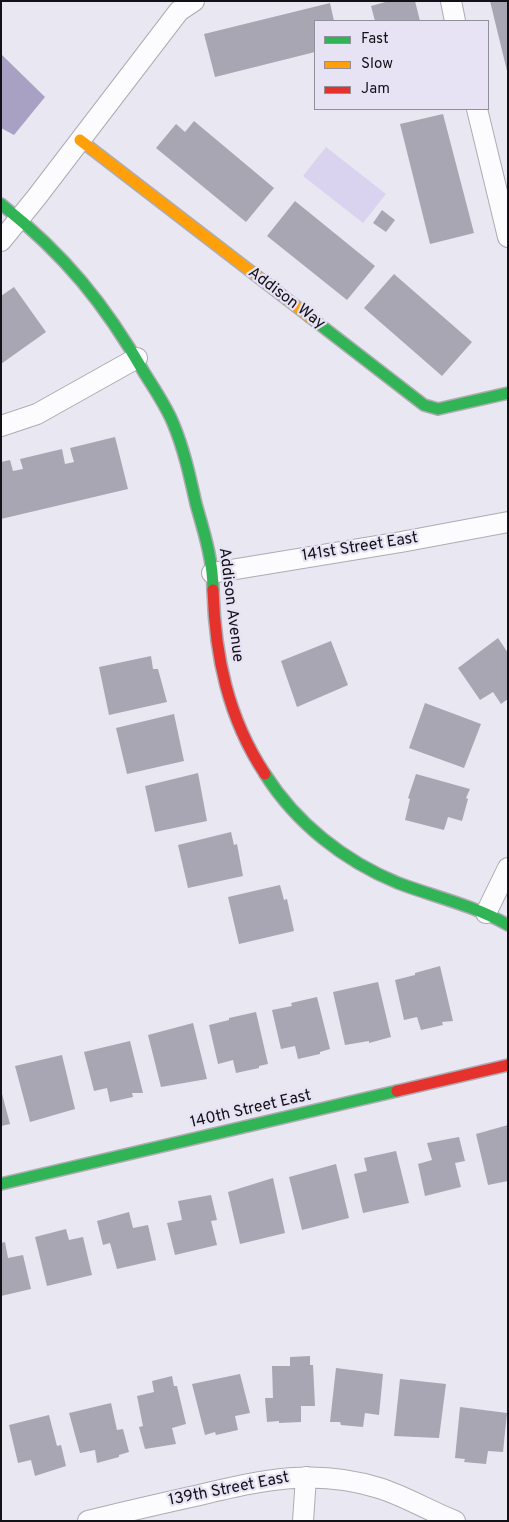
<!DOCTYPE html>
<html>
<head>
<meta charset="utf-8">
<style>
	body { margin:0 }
	#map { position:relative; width:509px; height:1522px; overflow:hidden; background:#e9e7f1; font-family:Overpass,sans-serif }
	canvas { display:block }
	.frame { position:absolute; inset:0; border:2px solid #121117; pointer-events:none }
	.legend { position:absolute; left:314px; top:20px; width:175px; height:90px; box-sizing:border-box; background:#e7e3f5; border:1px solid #928f9c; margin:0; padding:6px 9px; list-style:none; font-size:15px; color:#121117 }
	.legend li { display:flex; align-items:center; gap:10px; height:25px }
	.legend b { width:25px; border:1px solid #928f9c }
</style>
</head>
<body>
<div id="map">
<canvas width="509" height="1522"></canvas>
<div class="frame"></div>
<ul class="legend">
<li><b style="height:6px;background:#30b455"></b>Fast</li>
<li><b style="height:6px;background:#ff9f0a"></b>Slow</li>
<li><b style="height:6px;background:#e5322d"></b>Jam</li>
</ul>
</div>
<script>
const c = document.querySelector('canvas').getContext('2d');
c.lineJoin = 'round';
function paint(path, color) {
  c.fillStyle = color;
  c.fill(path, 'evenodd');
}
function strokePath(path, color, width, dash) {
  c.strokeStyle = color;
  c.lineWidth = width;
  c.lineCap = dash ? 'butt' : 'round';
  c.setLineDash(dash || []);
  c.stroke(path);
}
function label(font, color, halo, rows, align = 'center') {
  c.font = font + ' Overpass,sans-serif';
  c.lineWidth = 4.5;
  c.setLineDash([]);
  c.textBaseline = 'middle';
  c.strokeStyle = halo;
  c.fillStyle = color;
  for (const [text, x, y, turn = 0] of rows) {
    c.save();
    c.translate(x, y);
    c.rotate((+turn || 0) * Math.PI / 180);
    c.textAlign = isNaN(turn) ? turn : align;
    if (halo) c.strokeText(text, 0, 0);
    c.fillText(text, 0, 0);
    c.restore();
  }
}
const green = new Path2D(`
	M326,147L386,194L363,223L303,176Z`);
const water = new Path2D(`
	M1,54L45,97L14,135L1,128Z`);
const building = new Path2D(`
	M389,1H415L420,21H375L371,6Z
	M490,1H508V71H507Z
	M330,3L334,21H315V52L215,77L204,34Z
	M443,114L474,233L430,244L400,124Z
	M194,121L274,188L246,222L156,148L176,124L185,132Z
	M295,201L375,266L347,300L267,236Z
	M382,210L395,220L386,232L373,223Z
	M394,274L472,342L442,376L364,308Z
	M14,287L46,332L1,364V296Z
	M115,437L128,489L1,519V462L10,460L13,471L23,469L20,459L62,449L65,464L74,462L70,448Z
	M498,638L508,653V699L501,704L493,692L480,700L458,668Z
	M331,641L348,685L297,707L281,661Z
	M151,656L153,669H158L167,702L109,715L99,667Z
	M425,703L481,724L464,768L409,748Z
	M174,714L184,761L127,774L116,728Z
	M198,773L207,821L155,832L145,786Z
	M416,774L470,789L466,798L468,799L462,821L448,817L444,830L405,820L410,799L408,798Z
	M231,832L234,845L237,844L243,876L188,888L178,845Z
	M280,885L284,900L287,899L294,931L239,944L228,897Z
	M440,966L453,1021L442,1022L443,1025L421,1030L417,1017L404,1020L395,980L415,975V973Z
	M378,982L391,1037L369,1043V1041L345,1045L333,992Z
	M317,997L330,1049L320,1052V1054L298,1059L295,1046L281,1049L272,1010L292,1006L291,1003Z
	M256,1012L268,1064L259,1066V1068L236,1073L233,1060L218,1064L209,1025L229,1020V1018Z
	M193,1023L207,1079L161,1087L148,1035Z
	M130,1041L143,1093H132L133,1097L110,1102L107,1088L94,1091L84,1052Z
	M62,1055L75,1109L30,1122L15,1066Z
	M1,1090L10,1124L1,1126Z
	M508,1125V1181L488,1185L476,1134Z
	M459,1137L465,1161L455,1163L461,1187L425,1196L418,1164L432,1160L427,1143Z
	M396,1151L409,1203L363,1213L354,1174L367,1171L364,1158Z
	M336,1164L349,1218L302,1230L289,1177Z
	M273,1178L285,1233L240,1244L228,1192Z
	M211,1195L217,1220L211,1221L217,1245L175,1255L167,1223L182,1220L178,1201Z
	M129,1212L133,1228L148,1225L156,1260L117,1269L110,1243L103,1245L97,1221Z
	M66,1229L69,1240L83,1237L92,1275L47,1286L35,1237Z
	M5,1242L8,1258L23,1255L31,1289L1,1296V1243Z
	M310,1356V1365H313L315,1406H301V1422L279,1423V1421L267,1422L265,1398H273L272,1366H290V1357Z
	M336,1368L383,1374L379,1415L365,1413L363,1427L341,1425L340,1422H330Z
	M240,1374L250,1413L235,1416L238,1430L216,1435L215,1432L205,1435L192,1384Z
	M172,1376L174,1386H177L186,1424L172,1428L176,1444L145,1449L139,1427L143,1426L137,1396L154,1392L152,1381Z
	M400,1379L446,1384L439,1438L394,1436Z
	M111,1403L117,1430L123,1429L129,1452L119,1455V1457L97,1463L95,1450L80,1453L69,1413Z
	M460,1407L507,1413L503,1452L488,1451L486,1464L464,1462L465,1459L455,1458Z
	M49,1415L57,1446L61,1445L66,1466L35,1476L31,1460L18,1463L9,1425Z`);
const street = new Path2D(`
	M451,1L455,21
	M477,109L508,237
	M1,241L36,198L179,11L194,1
	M1,426L37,414L137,358
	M212,573L401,542L508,522
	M486,913L508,868
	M88,1521C124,1512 159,1504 195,1496C259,1481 313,1467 379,1488C405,1496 429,1511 455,1521
	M303,1521L306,1477`);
const fast = new Path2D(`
	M1,204C64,254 105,304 145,374C155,390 166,406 173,423C184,449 190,477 196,504C204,532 213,560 213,590
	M310,317L424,405L438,409L508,393
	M265,774C296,823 344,861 398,883C435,897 473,905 508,925
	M1,1184L397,1091`);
const slow = new Path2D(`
	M80,140L310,317`);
const jam = new Path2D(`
	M213,590C215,656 228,718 265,774
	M397,1091L508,1065`);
const streetNames = [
	["Addison Way",286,299,37],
	["141st Street East",360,548,-9],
	["Addison Avenue",230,605,83],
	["140th Street East",251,1110,-13],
	["139th Street East",229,1490,-11]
];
paint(green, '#d9d3f0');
paint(water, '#a9a1c4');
paint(building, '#a9a6b3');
strokePath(street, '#adacb3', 22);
strokePath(fast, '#adacb3', 14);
strokePath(slow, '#adacb3', 14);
strokePath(jam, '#adacb3', 14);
strokePath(street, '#fcfbfd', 20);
strokePath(fast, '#30b455', 11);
strokePath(slow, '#ff9f0a', 11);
strokePath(jam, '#e5322d', 11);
label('16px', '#121117', '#e7e3f5', streetNames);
</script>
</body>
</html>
